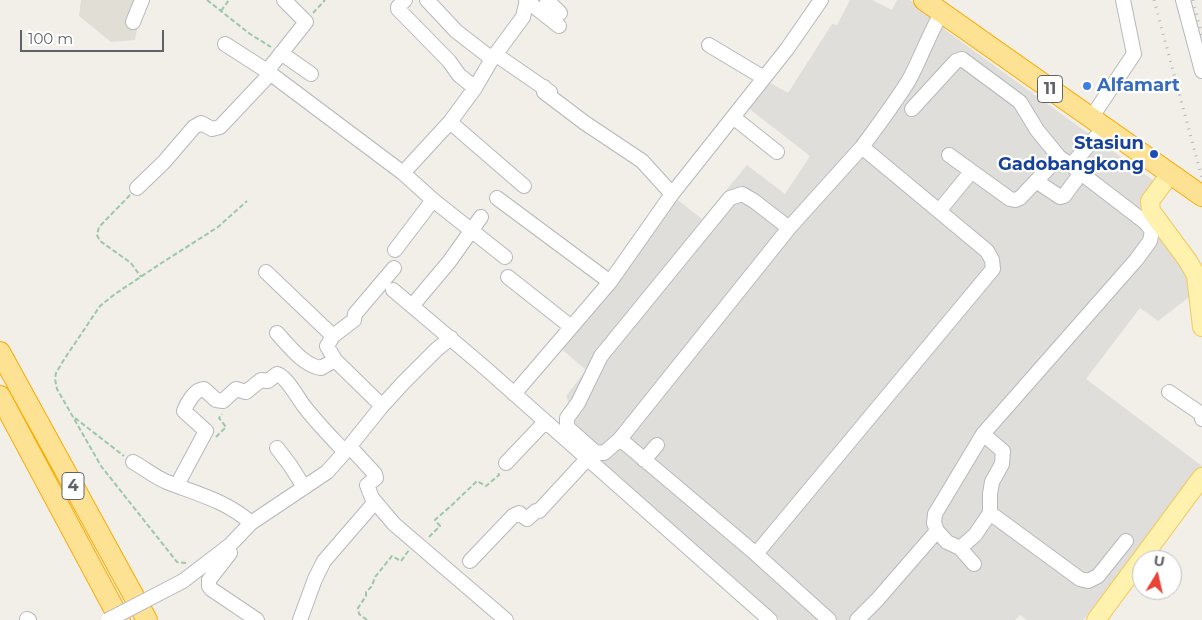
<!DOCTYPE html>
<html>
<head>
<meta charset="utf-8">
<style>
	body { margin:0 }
	#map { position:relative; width:1202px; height:620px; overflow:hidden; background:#f1efe8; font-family:Montserrat,sans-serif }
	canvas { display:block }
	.north { position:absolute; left:1132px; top:550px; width:50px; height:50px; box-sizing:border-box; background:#fff; border:1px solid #bfc1c3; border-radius:50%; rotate:9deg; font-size:14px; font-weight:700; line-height:20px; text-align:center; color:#5f6368 }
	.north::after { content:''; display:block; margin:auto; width:18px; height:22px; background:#ea4335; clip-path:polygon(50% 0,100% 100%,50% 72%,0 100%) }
	.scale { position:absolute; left:20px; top:30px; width:144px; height:22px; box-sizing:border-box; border:2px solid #5f6368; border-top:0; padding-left:6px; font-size:15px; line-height:18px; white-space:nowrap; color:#5f6368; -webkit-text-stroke:4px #fff; paint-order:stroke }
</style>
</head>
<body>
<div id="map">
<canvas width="1202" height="620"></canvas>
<div class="north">U</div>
<div class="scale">100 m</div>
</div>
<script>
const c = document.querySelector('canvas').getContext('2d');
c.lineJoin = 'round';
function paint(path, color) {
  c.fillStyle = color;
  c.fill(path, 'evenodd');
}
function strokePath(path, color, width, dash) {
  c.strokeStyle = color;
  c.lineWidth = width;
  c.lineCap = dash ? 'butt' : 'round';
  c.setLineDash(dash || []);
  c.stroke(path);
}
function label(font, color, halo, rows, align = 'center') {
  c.font = font + ' Montserrat,sans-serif';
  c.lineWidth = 4.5;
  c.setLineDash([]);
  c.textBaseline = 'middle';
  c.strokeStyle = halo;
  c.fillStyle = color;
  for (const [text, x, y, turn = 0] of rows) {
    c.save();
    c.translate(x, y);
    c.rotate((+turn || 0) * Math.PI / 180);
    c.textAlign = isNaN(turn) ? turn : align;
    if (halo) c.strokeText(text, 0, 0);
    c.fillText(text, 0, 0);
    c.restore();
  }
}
const industrial = new Path2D(`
	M850,0H872L892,10L897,0H910L947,25L945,30L1157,183L1144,200L1189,270L1192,295L1158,321L1140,308L1086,379L1202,466L1083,620H1027L1020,615L1015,620H780L558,425L569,403L566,396L586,370L559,347L675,198L702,219L747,165L785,194L810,156L747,107L767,81L788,93L832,24L837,25Z`);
const education = new Path2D(`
	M81,0H145L141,8L135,40L111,42L79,16Z`);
const path = new Path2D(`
	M207,0L250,34L271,47
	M221,11L229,0
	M313,13L325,0
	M130,195L99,227L97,235L100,241L131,263L141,277
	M75,418L124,456
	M216,437L226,427L219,418L222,414
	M429,537L440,526L435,520L436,519L452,505L477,481L486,486L499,475L498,472
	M186,563L177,562L101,466L57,389L55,379L56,373L65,358L100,306L115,294L160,264L218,227L247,201
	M367,620L359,614L358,608L366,596V592L372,586L375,577L392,556L401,561L409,550`);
const minor = new Path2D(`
	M405,0L398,7V9L449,61L459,75L475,88
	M427,0L456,31L492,59
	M526,0L559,26
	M547,0L560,13
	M1183,0L1202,71
	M133,22L142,0
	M225,44L267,71L403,173L433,200L505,257
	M709,45L764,78
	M281,53L311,74
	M495,54L550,92
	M267,71L306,22L284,0
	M544,87V92L585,123L642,161L672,194
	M912,109L956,61L962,59L1020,102L1037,130L1059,157
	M733,117L777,152
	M1091,118L1134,54L1123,0
	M450,122L524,186
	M949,155L1010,199L1015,200L1020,198L1059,157L1071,165
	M403,173L450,122L475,88L492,59L523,17L527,0
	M1036,181L1060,197L1064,196L1081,173L1071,165L1104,128
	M137,188L164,162L194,127L201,123L212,129L220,127L270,74
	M497,198L610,282
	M939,211L971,172
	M481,217L449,262L412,306L484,367L770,620
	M789,228L620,439L604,453L595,452L567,427V418L578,403L601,356L730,198L742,194L754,201L789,228L862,147
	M395,250L433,200
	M266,272L333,336
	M508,277L570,326
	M393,290L412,306
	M277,333C289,346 303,365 321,368L335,360
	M1169,392L1197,411L1201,414L1202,419
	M514,394L610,282L672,194L787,49L821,0
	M382,406L335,360L327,346L333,336L354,320L355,314L394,268
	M620,439L756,554L993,269L992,260L987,251L862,147C878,125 895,103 909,80C921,58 929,34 942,12
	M350,447L375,474L376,478L367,485L372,498L394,524L506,620
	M277,448L290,465L304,487
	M644,460L657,445
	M133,462C144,468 155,477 167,482C197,494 227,501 251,523
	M506,463L545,422
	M177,485L206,431L184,411C187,403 195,389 204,389L216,400L223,401L236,389L246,392L261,380L268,381L277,374C287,377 297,397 304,406C316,422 331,437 345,452
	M990,513L1080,579L1088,581L1098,576L1126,541
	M937,531L947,542L960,548L975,535L990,513V494L992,482L1002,464L1003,451L983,434
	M960,548L974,564
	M230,553L209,580V586L211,589L257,620
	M756,554L829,620
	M470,561L513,516L519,513L527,519L536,511H539L587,459
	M183,581L230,545L251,523L327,472L345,452L382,406L404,382L437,349L451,338
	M27,619L29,620
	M300,620L315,579L324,561L375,502
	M857,620L877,600L937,531L934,523L935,514L983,434L1136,260L1150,241L1152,231L1146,223L1081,173`);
const major = new Path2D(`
	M1170,174L1150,201L1151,211L1188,261L1196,275L1202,327
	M1096,620L1202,477`);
const highway = new Path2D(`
	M924,0L1202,196
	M0,352L147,620
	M0,396L120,620`);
const rail = new Path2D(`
	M1154,0L1202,178
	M1193,0L1202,36`);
const minorBridge = new Path2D(`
	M108,620L183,581`);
const markers = [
	[1087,86,5,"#3f7fe0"],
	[1154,154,5,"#1a4fb4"]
];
const shields = [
	[1050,89,25],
	[73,486,22]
];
const shieldNames = [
	["11",1050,89],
	["4",73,486]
];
const shopNames = [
	["Alfamart",1097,86]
];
const transitNames = [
	["Stasiun",1144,144],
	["Gadobangkong",1144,165]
];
paint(industrial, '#e0deda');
paint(education, '#e1ded6');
strokePath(minor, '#b5b8bc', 16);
strokePath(major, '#f2c960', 20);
strokePath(highway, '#f9ab00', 22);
strokePath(path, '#9cc7a9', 2, [5, 2.5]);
strokePath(minor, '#fff', 14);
strokePath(major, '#fff2af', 18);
strokePath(highway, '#fde293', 20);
strokePath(rail, '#b6b7b8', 3, [1, 6]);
strokePath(minorBridge, '#b5b8bc', 16, []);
strokePath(minorBridge, '#fff', 14);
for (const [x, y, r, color] of markers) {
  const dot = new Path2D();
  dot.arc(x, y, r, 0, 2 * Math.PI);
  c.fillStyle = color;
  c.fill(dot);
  strokePath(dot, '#fff', 2);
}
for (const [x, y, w] of shields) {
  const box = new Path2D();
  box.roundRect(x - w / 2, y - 13.5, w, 27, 4);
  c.fillStyle = '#fff';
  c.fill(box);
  strokePath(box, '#5f6368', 1);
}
label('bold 16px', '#5f6368', null, shieldNames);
label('bold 18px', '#366cbe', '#fff', shopNames, 'left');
label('bold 18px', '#164399', '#fff', transitNames, 'right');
</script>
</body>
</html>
